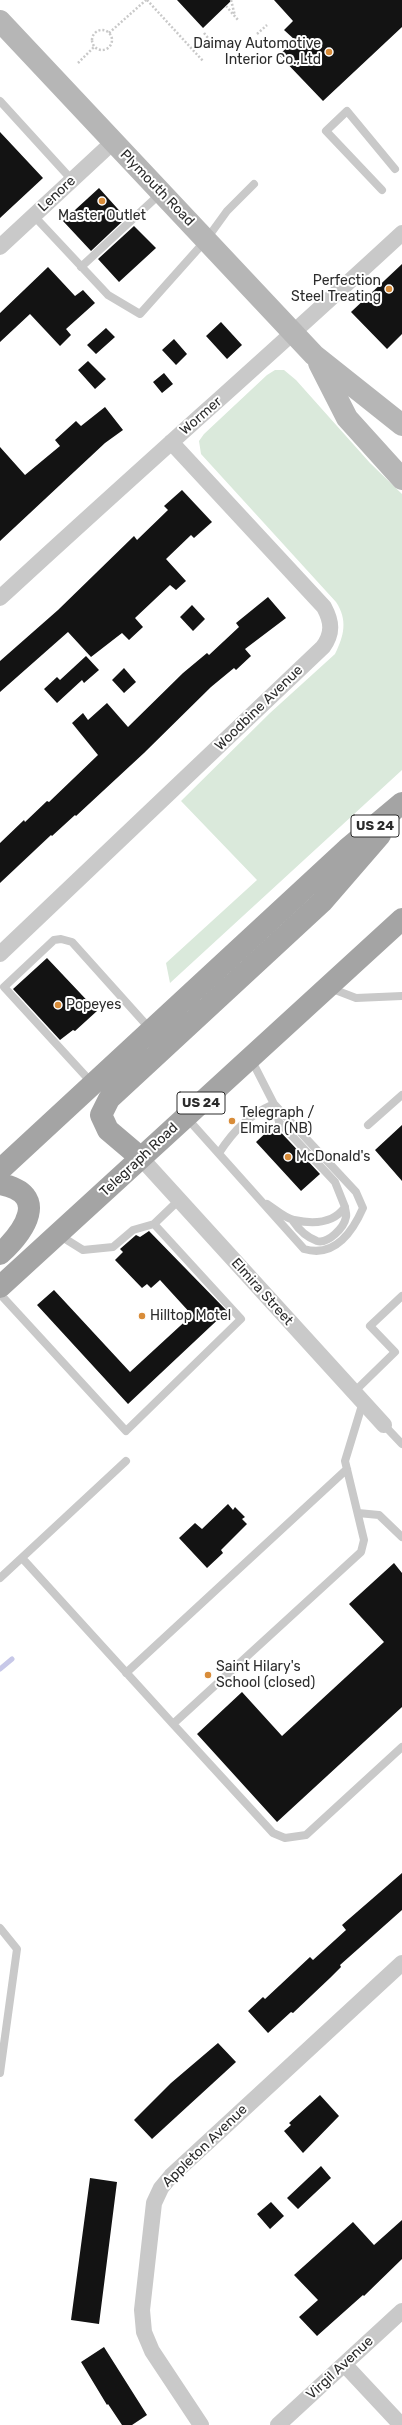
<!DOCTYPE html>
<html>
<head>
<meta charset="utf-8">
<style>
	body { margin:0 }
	canvas { display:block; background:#fff }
</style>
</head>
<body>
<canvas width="402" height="2425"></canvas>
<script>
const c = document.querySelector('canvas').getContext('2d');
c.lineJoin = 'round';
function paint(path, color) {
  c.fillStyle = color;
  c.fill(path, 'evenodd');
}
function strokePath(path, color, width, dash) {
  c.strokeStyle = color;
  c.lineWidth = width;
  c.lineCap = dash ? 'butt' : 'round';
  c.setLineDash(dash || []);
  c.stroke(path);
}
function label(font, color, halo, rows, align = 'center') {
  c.font = font + ' Rubik,sans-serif';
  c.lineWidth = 4;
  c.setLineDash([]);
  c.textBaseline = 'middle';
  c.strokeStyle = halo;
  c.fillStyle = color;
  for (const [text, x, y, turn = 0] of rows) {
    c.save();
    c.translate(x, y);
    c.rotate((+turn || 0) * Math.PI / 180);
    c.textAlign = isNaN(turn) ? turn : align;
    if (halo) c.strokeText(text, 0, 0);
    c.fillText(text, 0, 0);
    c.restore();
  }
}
const green = new Path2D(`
	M275,370H284L296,380L370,463L402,494V770L170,983L166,963L257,880L181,801L270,713L335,654C344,636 348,620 336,602L201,454L199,441L204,434L267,375Z`);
const stream = new Path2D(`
	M0,1669L12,1659`);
const building = new Path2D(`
	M177,0H232L203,28Z
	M274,0H402V27L323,101L279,55L295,40L284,30L293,21Z
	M0,132L43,178L0,218Z
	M99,188L126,218L91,251L63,221Z
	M134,226L156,248L119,282L98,259Z
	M402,264V334L387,349L351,312Z
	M48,267L75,296L83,290L95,303L66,329L71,335L60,346L30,314L0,342V313Z
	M221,322L242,345L227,359L206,336Z
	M106,328L115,337L96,354L87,345Z
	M174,339L187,354L176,365L162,350Z
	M88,361L106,379L95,389L78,370Z
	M164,373L173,384L162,393L153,382Z
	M105,407L123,430L105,443L0,541V447L25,475L60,446L55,440L76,421L81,426Z
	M182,490L212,522L194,538L191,535L166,559L186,581L176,590L170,585L135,618L143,627L129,640L122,633L91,657L68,632L0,692V661L58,610L134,536L137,540L168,510L164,506Z
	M268,597L286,618L245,649L251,656L236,670L234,668L211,687L144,753L76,816L75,815L52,836L51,835L0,883V843L24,820L25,822L47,801L49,802L98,755L72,723L83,713L88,720L107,703L128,727L183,673L207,653L209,655L239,627L236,623Z
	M192,605L205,619L193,631L180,617Z
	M86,656L99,670L84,683L82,680L57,703L44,689L57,677L60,680Z
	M124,668L136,682L124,693L112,680Z
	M47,958L97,1011L75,1031L73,1030L60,1040L13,989Z
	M274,1125L320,1174L301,1191L256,1142Z
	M402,1125V1181L375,1150Z
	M149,1231L227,1311L128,1404L37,1305L54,1290L130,1372L192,1315L160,1280L151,1288L147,1284L142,1288L115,1260L123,1252L120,1249L136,1235L140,1237Z
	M228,1504L233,1510L235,1507L245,1517L242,1519L247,1524L221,1550L223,1553L207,1568L179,1538L195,1523L202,1529Z
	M394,1563L402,1573V1707L277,1822L197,1734L242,1692L282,1736L384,1642L349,1604Z
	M402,1873V1910L340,1965L341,1967L330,1978L293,2013L291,2012L268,2033L248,2011L263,1997L265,1999L310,1957L313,1960L346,1930L342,1925Z
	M218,2043L236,2062L152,2139L134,2120L171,2083Z
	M320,2095L339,2116L303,2153L284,2131L291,2125L289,2123Z
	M321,2166L331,2178L298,2209L287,2198Z
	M90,2178L117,2182L99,2324L71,2320Z
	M271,2202L284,2216L270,2229L257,2214Z
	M402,2220V2259L364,2296L363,2295L317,2336L299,2317L318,2300L294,2275L353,2222L374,2245Z
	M104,2347L147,2415L132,2425H122L108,2404L107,2405L81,2362Z`);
const path = new Path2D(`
	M147,0L203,61
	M231,0L235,16
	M226,6L238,20
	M92 40a10 10 0 1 1 20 0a10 10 0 1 1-20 0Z
	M109,33L146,0
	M204,33L216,48
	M257,34L267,25
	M78,63L94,47`);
const lane = new Path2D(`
	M0,101L72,180
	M382,190L326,131L347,111L395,169
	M34,216L108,295L140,314L206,240L227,211L254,184
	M81,267L161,193
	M330,988L356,998L402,996
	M92,1083L4,987L54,940L61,939L72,942L151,1030
	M186,1117L304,1249C334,1258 352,1233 363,1208L356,1192L274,1104L251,1059
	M368,1125L402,1095
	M219,1153C234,1130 249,1115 274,1104L279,1122L335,1182L345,1207C333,1224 312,1224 294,1220C286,1219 275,1209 267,1204
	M293,1221C299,1230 306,1237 317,1241C328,1244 344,1228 346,1217C347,1214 345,1210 345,1207
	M59,1235L83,1250L113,1247L133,1230L154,1224L179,1200
	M0,1294L126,1431L241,1319L154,1224
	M354,1392L395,1352L370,1326L402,1296
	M363,1402L345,1461L364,1540L361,1552L173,1724L273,1833L285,1838L306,1835L402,1747
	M384,1425L402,1444
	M358,1513L379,1515L402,1537
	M22,1558L173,1724
	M0,1578L126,1461
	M126,1673L347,1469
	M0,1928L17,1949L0,2073`);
const street = new Path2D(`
	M0,247L113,142
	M0,598C133,475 269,356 402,233
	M0,954L323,647C333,633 332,622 324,607L171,442
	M141,1158L384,1425
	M344,2364L401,2425
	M201,2425L152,2351L144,2332L142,2310L154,2203L161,2188L171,2176L402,1963
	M278,2425L402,2311`);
const secondary = new Path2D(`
	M0,21L314,355L402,425
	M319,363L347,418L402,479`);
const primary = new Path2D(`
	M141,1158L108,1130L101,1115L109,1099L322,902L380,835
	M0,1170L347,849L402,803
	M0,1184C51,1194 24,1232 0,1254
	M0,1287L402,919`);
const markers = [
	[329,52,4,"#d88c39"],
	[102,201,4,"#d88c39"],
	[389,289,4,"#d88c39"],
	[58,1005,4,"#d88c39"],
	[232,1121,4,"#d88c39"],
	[288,1157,4,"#d88c39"],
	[142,1316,4,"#d88c39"],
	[208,1675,4,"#d88c39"]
];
const shields = [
	[375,826,48],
	[201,1103,48]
];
const shieldNames = [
	["US 24",375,826],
	["US 24",201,1103]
];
const poiNames = [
	["Daimay Automotive",321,44,"right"],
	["Interior Co.,Ltd",321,60,"right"],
	["Master Outlet",102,216,"center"],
	["Perfection",381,281,"right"],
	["Steel Treating",381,297,"right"],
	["Popeyes",66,1005],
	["Telegraph /",240,1113],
	["Elmira (NB)",240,1129],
	["McDonald's",296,1157],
	["Hilltop Motel",150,1316],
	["Saint Hilary's",216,1667],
	["School (closed)",216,1683]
];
const streetNames = [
	["Plymouth Road",157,188,46],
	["Lenore",57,194,-43],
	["Wormer",201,416,-41],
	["Woodbine Avenue",259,708,-44],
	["Telegraph Road",139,1160,-43],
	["Elmira Street",262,1292,48],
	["Appleton Avenue",205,2146,-44],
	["Virgil Avenue",340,2368,-43]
];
paint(green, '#dae9db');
strokePath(stream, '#c7c8e8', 5);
paint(building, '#131313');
strokePath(path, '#c9c9c9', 2.5, [2, 2]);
strokePath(lane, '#c9c9c9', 8);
strokePath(street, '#c9c9c9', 16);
strokePath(secondary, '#b6b6b6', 22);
strokePath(primary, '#a4a4a4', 22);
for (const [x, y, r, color] of markers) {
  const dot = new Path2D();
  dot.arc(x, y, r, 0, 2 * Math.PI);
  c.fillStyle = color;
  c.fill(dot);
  strokePath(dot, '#fff', 1.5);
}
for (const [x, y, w] of shields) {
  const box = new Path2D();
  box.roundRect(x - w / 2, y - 11, w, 22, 3);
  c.fillStyle = '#fff';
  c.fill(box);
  strokePath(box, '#2c2c2c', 1);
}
label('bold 13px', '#2c2c2c', null, shieldNames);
label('14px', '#2c2c2c', '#fff', poiNames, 'left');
label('14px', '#2c2c2c', '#fff', streetNames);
</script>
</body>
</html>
